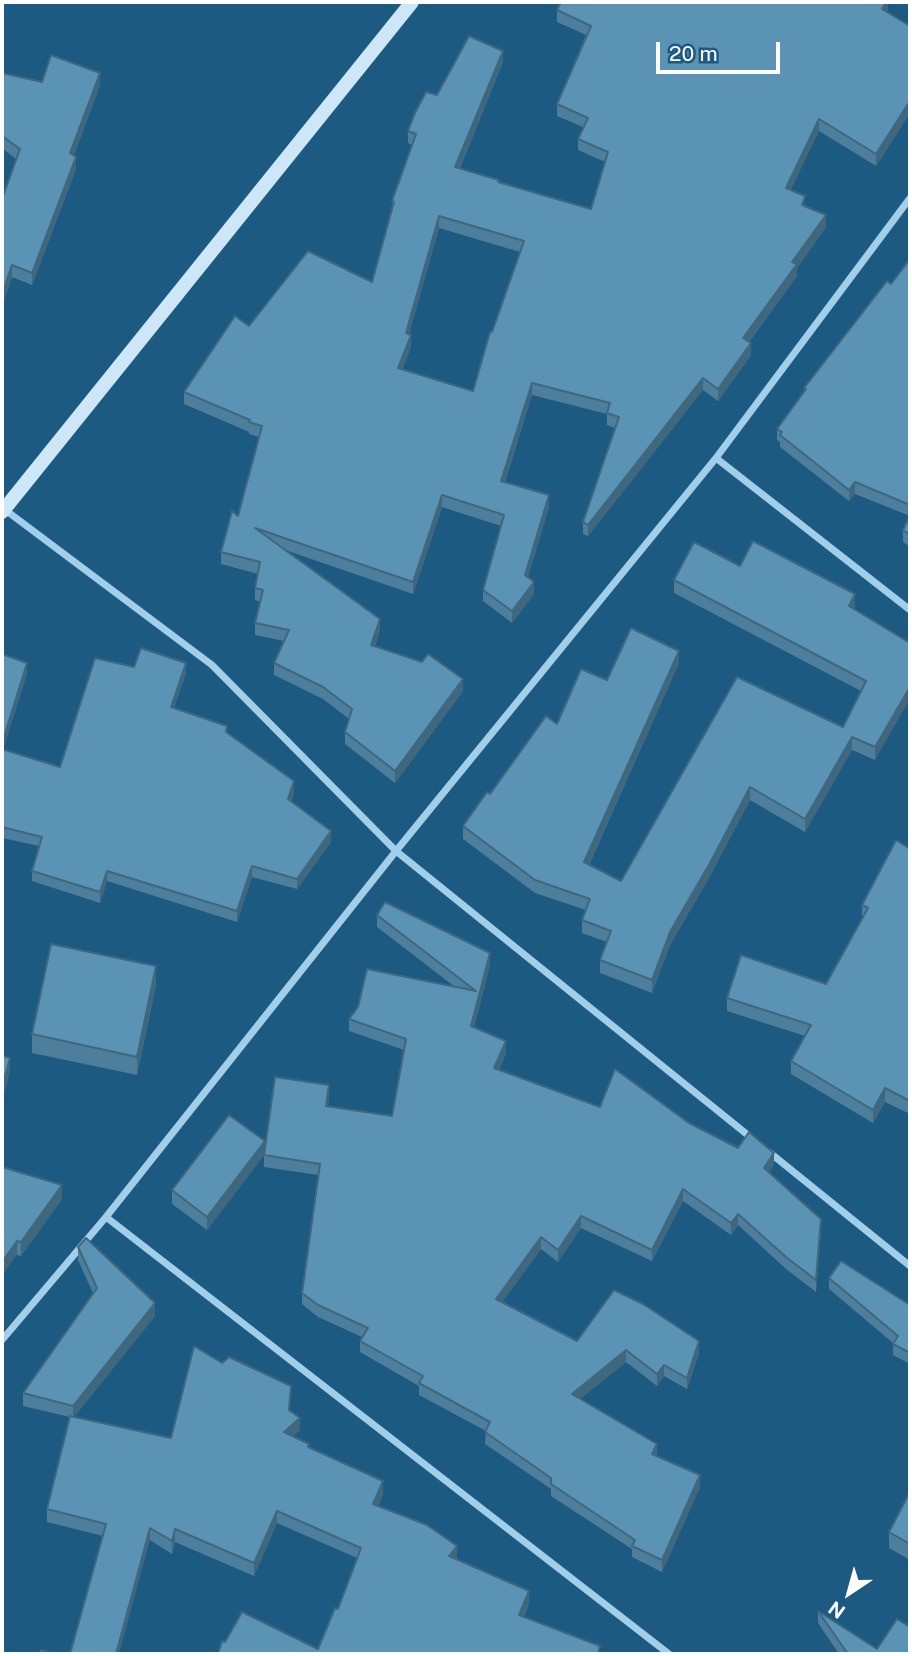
<!DOCTYPE html>
<html>
<head>
<meta charset="utf-8">
<style>
	body { margin:0 }
	#map { position:relative; width:912px; height:1656px; overflow:hidden; background:#1c5a81; font-family:"Public Sans",sans-serif }
	canvas { display:block }
	.frame { position:absolute; inset:0; border:4px solid #fff; pointer-events:none }
	.north { position:absolute; left:814px; top:1558px; width:70px; height:70px; -webkit-text-stroke:5px #1c5a81; paint-order:stroke; rotate:216deg; font-size:19px; font-weight:700; line-height:28px; text-align:center; color:#fff }
	.north::after { content:''; display:block; margin:auto; width:24px; height:32px; background:#fff; clip-path:polygon(50% 0,100% 100%,50% 72%,0 100%) }
	.scale { position:absolute; left:656px; top:42px; width:124px; height:32px; box-sizing:border-box; border:4px solid #fff; border-top:0; padding-left:9px; font-size:21px; line-height:24px; white-space:nowrap; color:#fff; -webkit-text-stroke:5px #1c5a81; paint-order:stroke }
</style>
</head>
<body>
<div id="map">
<canvas width="912" height="1656"></canvas>
<div class="frame"></div>
<div class="north">N</div>
<div class="scale">20 m</div>
</div>
<script>
const c = document.querySelector('canvas').getContext('2d');
c.lineJoin = 'round';
function strokePath(path, color, width, dash) {
  c.strokeStyle = color;
  c.lineWidth = width;
  c.lineCap = dash ? 'butt' : 'round';
  c.setLineDash(dash || []);
  c.stroke(path);
}
function paint(path, color) {
  c.fillStyle = color;
  c.fill(path, 'evenodd');
}
const street = new Path2D(`
	M716,458L910,610
	M4,509L212,665L396,851L754,1140
	M769,1152L910,1266
	M106,1217L669,1654
	M2,1340L106,1217L396,851L716,458L910,198`);
const secondary = new Path2D(`
	M2,512L412,2`);
const wall = new Path2D(`
	M888,2L887,12L910,26V117L908,116L876,166L819,131L790,190L826,227L797,268V276L749,342L751,355L718,401L703,390L588,536L583,534V522L615,428L607,425V414L532,395L505,482L549,507L528,577L534,594L512,623L483,601V590L501,526L442,507L413,594L285,550L380,631L375,646L463,691L395,783L345,744V732L349,719L323,699L274,675V663L284,641L255,635V623L261,602L255,600V588L258,574L221,564V552L238,516L259,437L249,434V432L184,404V392L249,326L372,282L392,210V201L412,145L408,143V131L437,95L503,62L460,168L499,183L591,209L605,162L578,150V139L583,127L557,116V104L586,35L557,22V10ZM439,228L520,252L473,391L402,370L411,347L409,334Z
	M2,73L42,82L100,85L74,155L76,169L32,285L12,277L2,306L16,159L2,148Z
	M910,259V547L903,542V530L910,516L855,494L849,501L780,447V442L777,440V429L804,391V388L891,284Z
	M740,566L855,607L854,609L910,643L875,760L852,750L805,832L750,800L710,876L670,945L652,993L600,973V960L607,942L582,933V920L586,910L535,893L463,839V826L490,794L557,724L607,680L679,663L589,865L621,881L737,677L843,727L861,691L674,593V580Z
	M2,654L27,674L3,749L60,767L134,667L186,673L174,708L227,733L294,792L291,802L331,842L297,889L252,877L237,922L107,881L100,903L32,881V871L39,846L2,838Z
	M910,849V1114L885,1102L873,1123L791,1074V1061L805,1036L727,1011V998L826,984L862,918V905Z
	M377,915L490,965L474,1027L506,1053L499,1070L600,1107L689,1123L774,1164L769,1172L821,1230L816,1292L786,1269L738,1225L731,1235L683,1201L652,1261L581,1228L558,1262L541,1249L502,1302L577,1341L699,1353L687,1389L664,1376L657,1386L626,1362L580,1399L700,1487L662,1572L632,1557V1549L551,1496V1489L485,1444L486,1431L419,1395V1386L360,1352V1341L362,1337L318,1317L302,1304V1293L318,1175L264,1167V1155L207,1230L172,1204V1190L265,1149L329,1096L328,1106L392,1116L404,1050L349,1031V1019L455,987L377,927Z
	M156,985L137,1075L32,1053V1034Z
	M2,1167L62,1199L21,1256L17,1255Z
	M78,1247L155,1316L74,1417L171,1438L290,1410L300,1430L293,1436L309,1448L383,1494L378,1506L456,1559L529,1603L524,1617L600,1646L218,1654L225,1642L318,1649L338,1609L357,1558L277,1523L254,1576L175,1542L172,1554L150,1540L103,1536L47,1522V1509L70,1417L23,1406V1393L93,1293L78,1260Z
	M829,1278L910,1305V1364L893,1355V1343L829,1289Z
	M910,1492V1560L889,1548V1532Z
	M818,1611L877,1649L910,1654H839L818,1623Z`);
const shadedWall = new Path2D(`
	M886,2H888V11L882,21V9Z
	M503,51V62L455,179V167Z
	M100,73V85L70,165V153Z
	M908,104V116L876,166V154Z
	M819,119V131L786,200V188Z
	M76,157V169L32,285V273Z
	M826,215V227L797,268V276L743,349V338L792,262Z
	M439,216V228L406,345V333Z
	M12,265V277L2,306V294Z
	M411,335V347L398,380V368Z
	M751,343V355L718,401V389Z
	M703,378V390L588,536V525Z
	M532,383V395L501,493V481Z
	M855,482V494L849,501V490Z
	M442,495V507L413,594V582Z
	M549,495V507L525,587V575Z
	M534,582V594L512,623V611Z
	M855,594V607L849,619V606Z
	M380,619V631L371,657V645Z
	M679,651V663L584,875V862Z
	M27,663V674L2,753V743Z
	M186,663V673L171,717V707Z
	M463,679V691L395,783V771Z
	M910,687V699L875,760V747Z
	M852,737V750L805,832V819Z
	M294,781V792L288,810V799Z
	M750,787V800L710,876L670,945L652,993V980L670,932Z
	M331,831V842L297,889V879Z
	M252,866V877L237,922V911Z
	M107,871V881L100,903V892Z
	M490,953V965L471,1037V1026Z
	M156,966V985L137,1075V1057Z
	M506,1041V1053L494,1080V1068Z
	M10,1058V1072L2,1102V1088Z
	M329,1085V1096L326,1117V1106Z
	M885,1088V1102L873,1123V1110Z
	M265,1141V1154L207,1230V1217Z
	M774,1153V1164L764,1180V1168Z
	M62,1185V1199L21,1256V1242Z
	M683,1189V1201L652,1261V1250Z
	M738,1214V1225L731,1235V1223Z
	M581,1216V1228L558,1262V1250Z
	M821,1219V1230L816,1292V1280Z
	M541,1237V1249L496,1311V1299Z
	M17,1241V1255L2,1275V1262Z
	M155,1303V1316L73,1418V1406Z
	M699,1341V1353L687,1389V1378Z
	M626,1350V1362L572,1406V1394Z
	M664,1365V1376L657,1386V1374Z
	M300,1418V1430L284,1444V1432Z
	M657,1444V1456L652,1454Z
	M700,1475V1487L662,1572V1560Z
	M383,1481V1494L373,1517V1504Z
	M277,1511V1523L254,1576V1563Z
	M150,1528V1540L119,1654H116Z
	M175,1529V1542L172,1554V1541Z
	M457,1546V1559L449,1569V1556Z
	M529,1591V1603L519,1628V1615Z`);
const building = new Path2D(`
	M561,2H886L882,9L910,26V105L908,104L876,154L819,119L786,188L805,196L802,205L826,215L792,262L797,264L743,338L751,343L718,389L703,378L588,525L583,522L619,417L607,413L610,403L532,383L501,481L549,495L525,575L534,582L512,611L483,590L504,515L442,495L413,582L255,528L380,619L371,645L422,662L428,654L463,679L395,771L345,732L352,709L323,687L274,663L289,630L255,623L263,590L255,588L260,562L221,552L232,511L238,516L262,426L249,422L250,420L184,392L235,316L249,326L308,251L372,282L394,202L392,201L416,134L408,131L415,113L426,92L437,95L469,36L503,51L455,167L499,180L498,182L591,209L608,152L578,139L588,118L557,104L591,26L557,10ZM439,216L524,241L492,332H490L473,391L398,368L411,335L406,333Z
	M51,55L100,73L70,153L76,157L32,273L12,265L2,294V199L20,149L2,136V73L42,82Z
	M910,259V505L855,482L849,490L780,435L782,432L777,429L806,389L804,388L887,281L891,284Z
	M910,516V535L903,530Z
	M753,541L855,594L849,606L910,643V687L875,747L852,737L805,819L750,787L710,863L670,932L652,980L600,960L611,931L582,920L590,899L535,880L463,826L487,792L490,794L546,716L557,724L581,669L607,680L631,628L679,651L584,862L621,881L737,677L843,727L866,681L674,580L694,542L740,566Z
	M141,648L186,663L171,707L227,726L226,732L294,781L288,799L331,831L297,879L252,866L237,911L107,871L100,892L32,871L42,837L2,827V749L60,767L95,658L134,667Z
	M2,654L27,663L2,743Z
	M896,840L910,849V1046L909,1048L910,1049V1101L885,1088L873,1110L791,1061L811,1025L727,998L741,955L826,984L868,908L862,905Z
	M385,902L490,953L471,1026L506,1041L494,1068L600,1107L615,1069L689,1123L738,1148L749,1132L774,1153L764,1168L821,1219L816,1280L786,1257L738,1214L731,1223L683,1189L652,1250L581,1216L558,1250L541,1237L496,1299L577,1341L614,1290L643,1304L699,1341L687,1378L664,1365L657,1374L626,1350L572,1394L657,1444L652,1454L700,1475L662,1560L632,1546L635,1540L551,1484V1478L485,1432L490,1422L419,1383L423,1376L360,1341L368,1328L318,1305L302,1293L320,1164L264,1155L275,1077L329,1085L326,1106L392,1116L406,1039L349,1019L358,1007L367,969L476,991L377,915Z
	M51,944L156,966L137,1057L32,1034Z
	M2,1056L10,1058L2,1088Z
	M229,1115L265,1141L207,1217L172,1190Z
	M2,1167L62,1185L21,1242L17,1241L2,1262Z
	M86,1238L155,1303L73,1406L23,1393L97,1288L78,1247Z
	M841,1261L910,1305V1353L893,1344L898,1336L829,1278Z
	M194,1346L222,1363L229,1357L291,1386L289,1410L300,1418L284,1432L309,1444L308,1447L383,1481L373,1504L427,1525L457,1546L449,1556L529,1591L519,1615L600,1646L598,1653L601,1654H218L222,1641L225,1642L242,1612L318,1649L335,1608L338,1609L361,1548L277,1511L254,1563L175,1529L172,1541L150,1528L116,1654H70L106,1524L47,1509L70,1416L171,1438Z
	M910,1492V1544L889,1532Z
	M818,1611L877,1649L897,1619L910,1627V1654H848Z
	M41,1650L53,1654H40Z`);
strokePath(street, '#a1cfea', 7);
strokePath(secondary, '#cde7f7', 14);
paint(wall, '#4d7e9b');
paint(shadedWall, '#3f677e');
paint(building, '#5a93b4');
strokePath(building, '#3f677e', 2);
</script>
</body>
</html>
